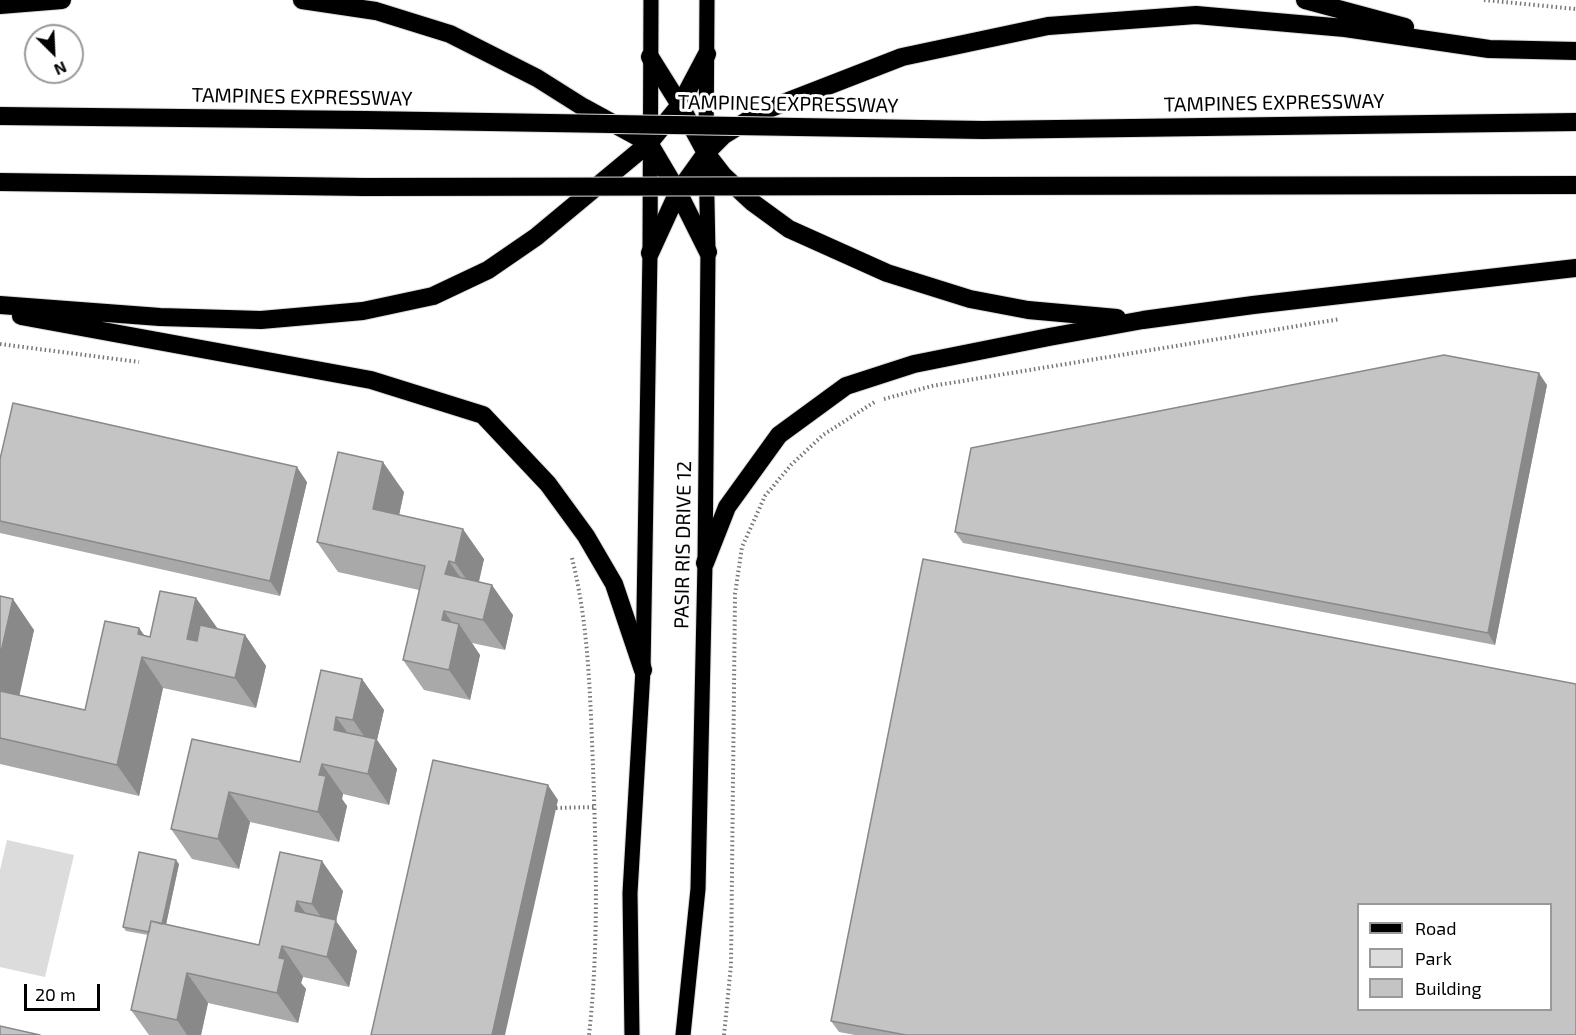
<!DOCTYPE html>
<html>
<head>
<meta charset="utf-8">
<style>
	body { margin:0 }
	#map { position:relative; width:1576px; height:1035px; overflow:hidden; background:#fff; font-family:"Exo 2",sans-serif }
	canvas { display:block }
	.legend { position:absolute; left:1357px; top:903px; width:195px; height:108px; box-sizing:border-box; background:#fff; border:2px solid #999; margin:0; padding:8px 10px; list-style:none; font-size:18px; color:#000 }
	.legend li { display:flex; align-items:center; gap:12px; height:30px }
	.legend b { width:30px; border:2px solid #999 }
	.north { position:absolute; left:24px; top:24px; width:60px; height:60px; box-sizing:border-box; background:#fff; border:2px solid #999; border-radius:50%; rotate:156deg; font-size:16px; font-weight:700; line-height:24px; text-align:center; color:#000 }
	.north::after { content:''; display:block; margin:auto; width:21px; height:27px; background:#000; clip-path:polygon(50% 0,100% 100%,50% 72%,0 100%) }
	.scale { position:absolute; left:24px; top:984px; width:76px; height:27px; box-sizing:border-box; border:3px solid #000; border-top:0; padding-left:8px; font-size:18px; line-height:21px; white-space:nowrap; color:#000; -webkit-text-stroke:4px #fff; paint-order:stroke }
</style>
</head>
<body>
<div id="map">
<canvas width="1576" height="1035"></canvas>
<ul class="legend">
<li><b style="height:8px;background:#000"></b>Road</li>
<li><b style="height:16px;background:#dcdcdc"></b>Park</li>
<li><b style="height:16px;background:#c4c4c4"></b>Building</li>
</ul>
<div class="north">N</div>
<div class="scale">20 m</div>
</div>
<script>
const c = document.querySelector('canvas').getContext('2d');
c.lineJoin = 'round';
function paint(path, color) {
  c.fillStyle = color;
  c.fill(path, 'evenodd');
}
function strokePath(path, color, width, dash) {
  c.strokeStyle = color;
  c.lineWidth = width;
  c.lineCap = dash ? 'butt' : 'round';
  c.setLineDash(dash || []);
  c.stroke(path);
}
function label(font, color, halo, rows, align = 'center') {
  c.font = font + ' "Exo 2",sans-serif';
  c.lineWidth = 6;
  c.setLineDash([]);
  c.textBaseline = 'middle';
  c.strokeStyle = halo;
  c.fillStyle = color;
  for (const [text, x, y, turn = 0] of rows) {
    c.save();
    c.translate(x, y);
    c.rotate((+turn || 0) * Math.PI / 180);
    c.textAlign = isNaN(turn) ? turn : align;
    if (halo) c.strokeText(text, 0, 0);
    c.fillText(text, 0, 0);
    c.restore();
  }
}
const green = new Path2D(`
	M7,840L74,855L45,977L0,967V870Z`);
const path = new Path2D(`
	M1484,0L1576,9
	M0,344L139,362
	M884,399L932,386L1340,319
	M572,558C589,626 590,696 593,766C596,855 599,946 589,1035
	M556,808L594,807
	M724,1035L731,965L735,594L742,547L765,496L791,465L823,435L876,401`);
const primary = new Path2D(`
	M632,1035L630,893L643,670L650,253L651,0
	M683,1035L698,889L705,563L708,252L706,153L707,0`);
const highway = new Path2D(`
	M302,0L376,11L450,34L537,78L583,107L649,143L678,192L708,252
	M1305,0L1405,27
	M0,5L62,0
	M650,57L680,105L706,153L723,175L752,202L789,229L887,273L970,299L1028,310L1117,318
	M0,116L365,120
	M0,182L364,187
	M650,253L678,192L706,153L724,135L763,111L902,57L1048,26L1196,15L1345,28L1489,49L1576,51
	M0,305L160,317L261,320L363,311L433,296L488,270L536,237L649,143L680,105L707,54
	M21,316L371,380L483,415L548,484L586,536L614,584L643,670
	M705,563L727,507L779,435L846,386L914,364L1049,337L1143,320L1253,305L1576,268`);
const highwayBridge = new Path2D(`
	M365,120L983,130L1576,122
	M364,187L1576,185`);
const wall = new Path2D(`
	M1547,385L1495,645L963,543L955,532Z
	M0,459L307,482L280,596L0,533Z
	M404,492L399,515L484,559L479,582L513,615L505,650L472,643L480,655L470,700L424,690L403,660L419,590L338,572L317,542Z
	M0,596L34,630L19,695L85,710L139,628L144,635L150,637L196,598L217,629L245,635L266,666L256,708L163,688L139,796L0,764Z
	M362,679L384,710L377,740L397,769L389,805L343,794L342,799L347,806L339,842L250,822L239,869L192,859L171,829L192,739L300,762Z
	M280,852L343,891L336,921L357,951L349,987L303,977L301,983L306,989L298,1023L208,1003L201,1035H149L131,1010L148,935L126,931L123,927L179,864L166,925L259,945Z
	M831,1021L1576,1035H855L839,1032Z`);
const shadedWall = new Path2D(`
	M1539,373L1547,385L1495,645L1488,633Z
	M383,462L404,492L394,539L373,509Z
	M297,467L307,482L280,596L270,581Z
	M463,529L484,559L476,593L455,563Z
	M449,561L470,592L445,574Z
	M492,585L513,615L505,650L483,620Z
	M196,598L218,629L208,670L187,639Z
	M13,599L34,630L14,720L0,701V656Z
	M444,611L458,631L459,624L480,655L470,700L449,670L442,620Z
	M139,628L160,658L138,634Z
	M245,635L266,666L256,708L235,678Z
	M142,657L163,688L139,796L117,765Z
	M362,679L384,710L377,740L397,769L389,805L368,774L373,749L353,720Z
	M336,717L358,747L334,730Z
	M322,764L343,794L342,799L347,806L339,842L318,812L319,775Z
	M548,785L558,800L505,1035H492Z
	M229,792L250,822L239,869L218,839Z
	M176,860L179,864L163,938L160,934Z
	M322,861L343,891L336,921L357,951L349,987L327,957L333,934L312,904Z
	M297,901L318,931L295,911Z
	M282,946L303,977L301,983L306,989L298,1023L277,993L279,958Z
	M187,973L208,1003L201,1035H187L177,1020Z`);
const building = new Path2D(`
	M1444,355L1539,373L1488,633L955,532L971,448Z
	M13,403L297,467L270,581L0,521V459Z
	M338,452L383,462L373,509L463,529L455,563L449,561L445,574L492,585L483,620L444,611L442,620L459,624L449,670L403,660L425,566L317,542Z
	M923,559L1576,684V1035H906L831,1021ZM1359,904H1551V1010H1359Z
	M160,591L196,598L187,639L197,641L200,625L245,635L235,678L142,657L117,765L0,738V691L85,710L105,621L139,628L138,634L150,637Z
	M0,596L13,599L0,656Z
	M321,670L362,679L353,720L336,717L334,730L376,739L368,774L322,764L319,775L326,776L318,812L229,792L218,839L171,829L192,739L300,762Z
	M433,760L548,785L492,1035H371Z
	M139,852L176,860L162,924L151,921L149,932L123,927Z
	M280,852L322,861L312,904L297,901L295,911L336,920L327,957L282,946L279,958L285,959L277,993L187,973L177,1020L131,1010L151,921L259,945Z
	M0,1026L40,1035H0Z`);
const streetNames = [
	["TAMPINES EXPRESSWAY",302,97,1],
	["TAMPINES EXPRESSWAY",1274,103,-1],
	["TAMPINES EXPRESSWAY",788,104,1],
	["PASIR RIS DRIVE 12",683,545,-89]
];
paint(green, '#dcdcdc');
strokePath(primary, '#dbdbdb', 17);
strokePath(highway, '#dbdbdb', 20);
strokePath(path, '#777', 4, [1.5, 3]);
strokePath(primary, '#000', 15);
strokePath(highway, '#000', 18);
strokePath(highwayBridge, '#dbdbdb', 20, []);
strokePath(highwayBridge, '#000', 18);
paint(wall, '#a9a9a9');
paint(shadedWall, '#898989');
paint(building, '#c4c4c4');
strokePath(building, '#898989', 1.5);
label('20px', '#000', '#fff', streetNames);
</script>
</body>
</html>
